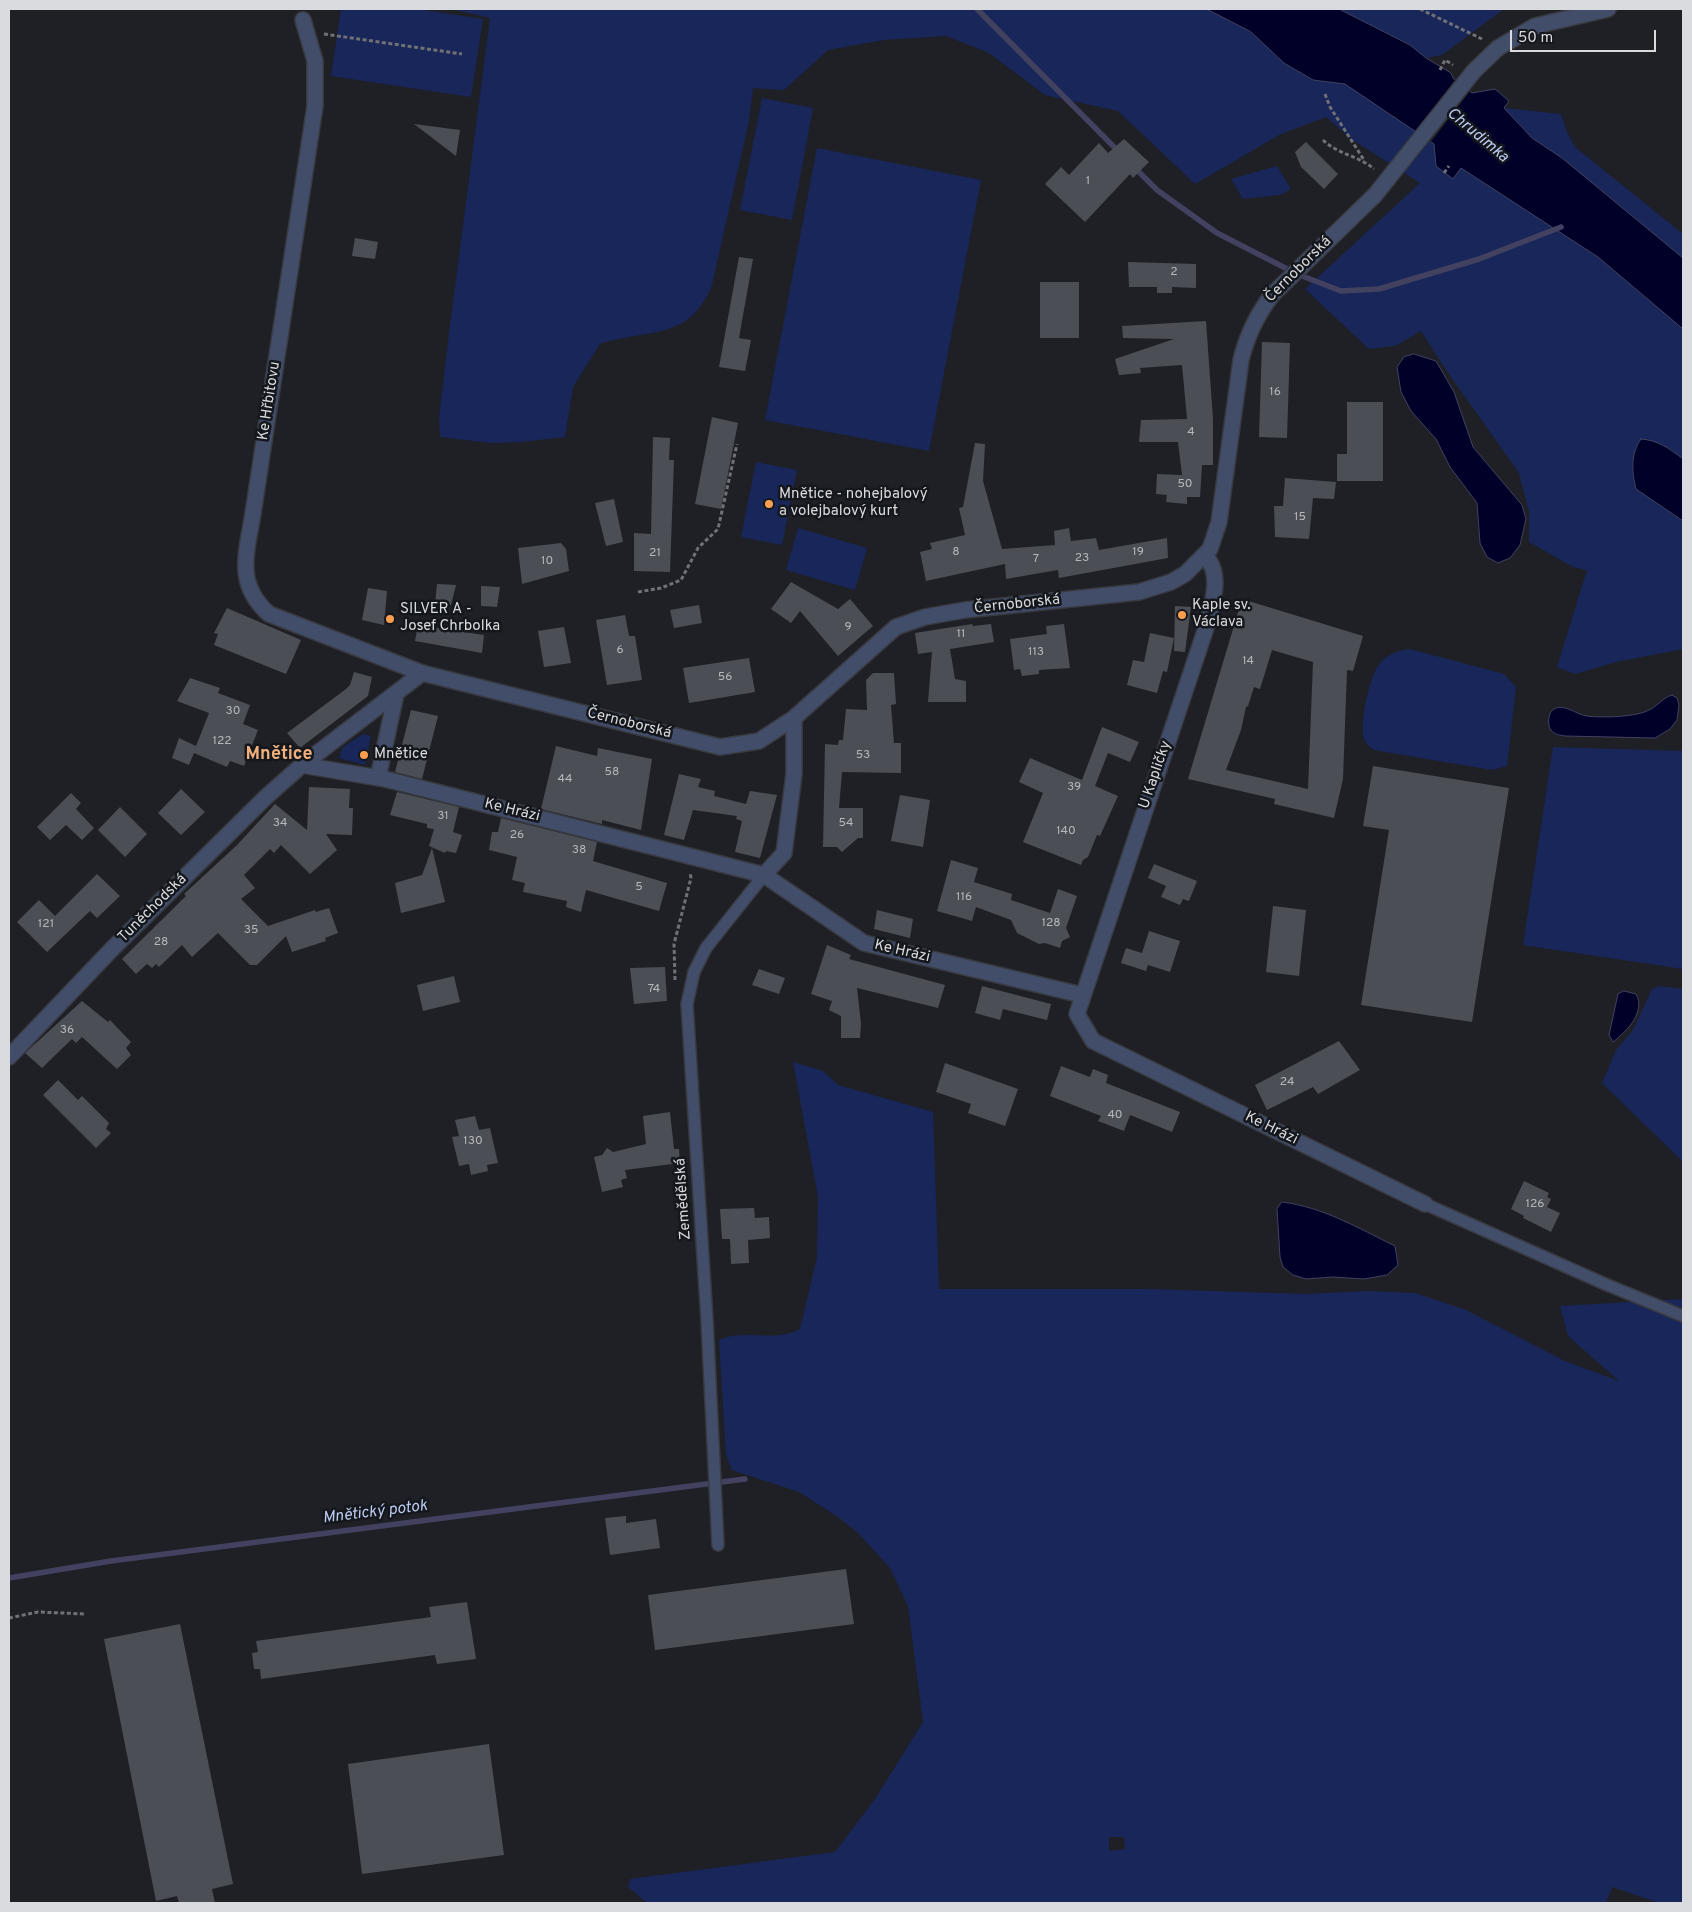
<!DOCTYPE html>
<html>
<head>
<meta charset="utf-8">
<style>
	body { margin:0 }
	#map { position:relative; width:1692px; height:1912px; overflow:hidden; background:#1e2026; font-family:Overpass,sans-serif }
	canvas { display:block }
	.frame { position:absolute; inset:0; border:10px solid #dadbdf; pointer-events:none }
	.scale { position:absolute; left:1510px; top:30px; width:146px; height:22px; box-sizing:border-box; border:2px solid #dadbdf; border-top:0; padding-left:6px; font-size:15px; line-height:18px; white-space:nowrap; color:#dadbdf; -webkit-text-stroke:4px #14171c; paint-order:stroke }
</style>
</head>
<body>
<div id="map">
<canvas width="1692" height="1912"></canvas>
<div class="frame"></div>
<div class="scale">50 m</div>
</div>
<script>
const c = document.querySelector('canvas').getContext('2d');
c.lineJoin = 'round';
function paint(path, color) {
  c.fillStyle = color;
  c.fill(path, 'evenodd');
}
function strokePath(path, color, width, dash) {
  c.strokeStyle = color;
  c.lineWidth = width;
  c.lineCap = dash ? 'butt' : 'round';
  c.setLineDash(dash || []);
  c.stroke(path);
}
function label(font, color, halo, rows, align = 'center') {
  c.font = font + ' Overpass,sans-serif';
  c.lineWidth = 5;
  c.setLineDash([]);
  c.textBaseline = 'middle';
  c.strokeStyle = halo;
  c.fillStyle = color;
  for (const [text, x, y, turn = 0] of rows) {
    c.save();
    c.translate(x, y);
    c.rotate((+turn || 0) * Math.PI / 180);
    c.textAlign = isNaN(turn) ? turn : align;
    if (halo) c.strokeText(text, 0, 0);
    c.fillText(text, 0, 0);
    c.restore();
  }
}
const green = new Path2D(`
	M341,9H417L483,19L471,97L331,76Z
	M450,9H1207L1251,32L1284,63L1313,80L1345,84L1434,144L1437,165L1461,167L1598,257L1683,329V459C1670,449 1658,440 1641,439L1636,489L1683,521V649L1616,662L1575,674L1557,667L1587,570L1573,567L1529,542V512L1519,473L1446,370L1421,331L1395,346L1369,349L1305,289L1420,183L1353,140L1326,117L1281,134L1195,184L1118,111L1045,95L989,53L946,36L884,40L828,50L784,90L753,88L749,121L712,285C689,342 649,328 600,344L573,387L565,437L521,442L491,443L440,437L439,418L449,333L490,18Z
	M1339,9H1504L1442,55L1426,58L1410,45Z
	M762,98L813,108L792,220L740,210Z
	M1504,108L1561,114L1567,132L1575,147L1683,234V258L1562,158L1532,138Z
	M817,148L981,180L929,451L765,420Z
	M1277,166L1291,189L1280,195L1243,199L1231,179Z
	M756,462L797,470L782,545L741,537Z
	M798,528L867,548L855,590L786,570Z
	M1410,649L1504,674L1516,687L1507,766L1492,770L1374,750C1369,747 1366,744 1364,739C1359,724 1370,671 1382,661C1390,653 1400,650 1410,649Z
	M363,734L371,736L365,765L339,758L343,747Z
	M1553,747L1683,751V969L1523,945Z
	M1660,986L1683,989V1162L1602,1083L1616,1050L1633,1030L1652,989Z
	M793,1062L823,1071L838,1085L933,1112L939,1289H1149L1305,1294L1369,1291L1415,1293L1466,1310L1565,1361L1619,1381L1568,1336L1560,1306L1683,1299V1903H1659L1612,1887L1606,1903H647L628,1887L630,1879L835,1852L875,1799L923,1722L908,1606L890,1568L859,1534L838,1517L799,1492L732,1470L726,1455L719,1340C743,1328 774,1343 800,1329L817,1257L818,1197ZM1109,1837H1124L1125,1849L1109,1851Z`);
const water = new Path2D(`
	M1207,9H1339L1410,45L1426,58L1451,73L1453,78L1472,93L1495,89L1509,101L1504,108L1532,138L1562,158L1683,258V329L1598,257L1461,168L1453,179L1436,166L1434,144L1345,84L1313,80L1284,63L1251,32Z
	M1414,354L1436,361L1454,392L1473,447L1522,505L1526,519L1520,545L1510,558L1498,563L1487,557L1480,543L1477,503L1450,467L1436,439L1411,411L1401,392L1397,367L1404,357Z
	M1641,439C1658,440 1670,449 1683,459V521L1636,489C1632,473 1630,454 1641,439Z
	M1672,695L1677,698L1679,705L1677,720L1670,729L1655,738L1565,736C1561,735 1554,735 1551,730C1547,725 1548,712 1554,709C1564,703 1577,715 1587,716C1602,718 1637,717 1649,710C1658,706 1662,698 1672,695Z
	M1624,991L1636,994C1646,1012 1627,1031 1613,1042L1609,1035L1618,994Z
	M1282,1202C1323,1207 1358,1228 1395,1246L1398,1265L1387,1275L1364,1279L1333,1277L1306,1279L1293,1275L1283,1267L1280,1257L1277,1209Z`);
const pier = new Path2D(`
	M1455,80L1470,91L1431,142L1416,131Z`);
const stream = new Path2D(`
	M977,9L1119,152
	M1135,168L1157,190L1217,233L1297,274L1341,291L1379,289L1479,259L1561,227
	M9,1578L111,1561L745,1479`);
const building = new Path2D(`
	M414,124L460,130L456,156Z
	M1124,139L1149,162L1133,178L1130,174L1085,222L1045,184L1061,167L1069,175L1099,143L1108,153Z
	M1306,142L1338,174L1324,189L1301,167L1295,152Z
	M355,238L378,242L375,259L352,256Z
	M739,257L753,259L739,338L751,340L745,371L719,367Z
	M1128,262L1196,264V288L1172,287V293H1157V287H1129Z
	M1040,282H1079V338H1040Z
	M1206,321L1213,419V465H1202L1200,497H1187V504L1166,502L1167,495L1156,494L1157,474L1182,475L1178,442H1139L1141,420L1187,419L1182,365L1140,368L1141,373L1119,375L1115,359L1174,339L1123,338L1122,326Z
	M1262,342L1290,343L1287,438L1259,437Z
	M1347,402H1383V481H1337V454H1347Z
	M712,417L738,423L721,509L695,504Z
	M653,437L670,438L669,460H674L670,572L634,571V533L651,534Z
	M975,443L985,444L983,481L1002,549L1055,545L1054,531L1069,528L1071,541L1096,538L1099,550L1167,538L1168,558L1059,578L1058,570L1006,579L1005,564L926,581L920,552L932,549L930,543L965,535L959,508L963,507Z
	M1285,478L1336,482L1334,499L1313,498L1309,539L1275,537L1274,506H1283Z
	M614,499L623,542L606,546L595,503Z
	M561,543L566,549L569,571L522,584L518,548Z
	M791,582L838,609L850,599L873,626L838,656L800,611L791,623L771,609Z
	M437,584L456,585L451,605H435Z
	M481,586L500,587L497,607L481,606Z
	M368,588L387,591L384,625L362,620Z
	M1242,599L1363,636L1353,671L1347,670L1343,779L1334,818L1274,804L1275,799L1188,779ZM1272,650L1313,662L1308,789L1226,770L1241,730L1246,707L1248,706L1254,687L1260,689Z
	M699,605L702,623L674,628L670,610Z
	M1175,606L1191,607L1185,652L1174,651Z
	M227,608L301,640L286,674L214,645L218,634L214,633Z
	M625,615L629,636H635L642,680L607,685L596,620Z
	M972,624L973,626L991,624L994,642L950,649L955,679L966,681V702H928L932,652L918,654L915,633Z
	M1064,624L1070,668L1039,670V674L1022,676L1020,669L1014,670L1010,639L1047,634L1046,626Z
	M418,625L484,635L482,653L415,641Z
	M564,627L571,663L544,667L538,631Z
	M1150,633L1174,638L1167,672L1163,671L1157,693L1127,685L1133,660L1144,662Z
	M749,658L755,692L689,703L683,668Z
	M354,672L372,677L368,696L300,748L287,733L346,689L350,685Z
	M873,673H894L896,704L891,705L894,743H901V773L842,772L839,808H863V838H858L842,852L837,847H823L825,744L838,745L839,740H843L846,709L867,710L866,680Z
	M190,678L220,688L218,693L250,705L243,724L258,730L244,766L230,761L227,767L194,753L189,765L172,758L179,738L196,746L209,713L177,701Z
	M411,710L438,716L422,779L395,772Z
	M1102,727L1139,742L1130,762L1108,753L1095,786L1118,796L1100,836L1097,835L1088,857L1083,860L1081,865L1023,842L1043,793L1019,782L1030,758L1082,780Z
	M556,746L597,756L598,748L652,759L641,830L602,820V824L541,809Z
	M1373,766L1509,788L1472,1022L1361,1005L1389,830L1363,826Z
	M679,774L701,779L698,787L715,791L714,796L746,804L750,791L777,795L760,858L735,852L742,821L736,819L737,816L693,810L684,840L664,835Z
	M309,787L350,789L349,808H353L352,835L326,834L337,850L310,874L281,845L274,853L270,849L244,875L255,888L241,899L268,926L315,910L316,912L329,908L338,933L325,938L326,941L292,952L286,936L257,965H250L218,933L192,957L182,945L159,967L156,964L152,968L147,964L136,974L122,959L186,896L184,894L237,845L275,804L307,830Z
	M181,789L205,812L181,835L158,813Z
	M397,792L459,807L453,832L462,835L456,853L446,851L445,853L429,846L434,829L427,828V824L390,815Z
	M71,793L81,803L76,809L94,828L82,840L66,825L50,840L37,827Z
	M900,795L930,800L923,847L891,841Z
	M120,807L147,834L125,857L98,830Z
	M501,818L597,842L593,861L667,883L659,911L586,890L581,912L566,907L567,901L523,892L525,883L512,880L517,857L489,850L492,832H498Z
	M432,848L445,902L401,913L395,883L422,875Z
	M951,860L978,868L974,882L1012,894L1011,900L1050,913L1058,889L1077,896L1066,928L1070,937L1062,941L1060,948L1045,943L1039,944L1017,933L1011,920L976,907L972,921L937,911Z
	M1154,864L1197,881L1189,901L1183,899L1180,905L1161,897L1166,886L1148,878Z
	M97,874L120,896L97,918L90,911L47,952L17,922L39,900L55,916Z
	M1273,906L1306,910L1299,976L1266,972Z
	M877,910L913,919L910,938L874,929Z
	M1149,931L1180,941L1170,972L1148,965L1146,971L1121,963L1126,948L1142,953Z
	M827,945L851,955L849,959L945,985L938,1008L857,988L861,1024L860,1038H841V1016L829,1010L832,1001L811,994Z
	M665,967L667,1001L634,1004L630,968Z
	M759,969L785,978L779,994L752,985Z
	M454,976L460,1002L423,1011L417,985Z
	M982,986L1051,1004L1047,1020L1003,1009L1000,1020L975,1013Z
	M82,1001L108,1022L110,1020L131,1042L126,1048L131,1055L117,1069L82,1037L76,1043L72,1039L42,1068L25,1053Z
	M1339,1041L1360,1070L1318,1094L1313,1087L1267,1110L1255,1085Z
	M945,1063L1018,1089L1005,1126L968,1113L971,1104L936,1092Z
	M1061,1066L1090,1077L1093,1069L1108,1075L1106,1083L1180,1112L1172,1132L1130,1115L1124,1131L1098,1121L1101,1116L1050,1096Z
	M58,1080L78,1100L82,1096L109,1123L106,1129L111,1133L96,1148L43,1095Z
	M670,1112L674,1149H679L680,1163L625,1170L627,1178L621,1180L623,1187L602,1192L594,1157L602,1155L607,1148L613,1152L646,1144L643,1116Z
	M475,1116L479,1130L490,1128L498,1163L487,1165L488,1171L471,1175L469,1164L459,1166L452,1137L459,1136L455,1120Z
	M1524,1181L1549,1193L1547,1197L1551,1199L1547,1207L1560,1213L1551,1232L1523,1218L1524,1216L1511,1209Z
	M754,1208L755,1218L769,1217L770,1238L748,1240L749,1263L731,1264L730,1239H722L720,1209Z
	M626,1516V1523L656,1519L660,1548L610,1555L605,1518Z
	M846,1569L854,1624L655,1650L648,1595Z
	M467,1602L476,1659L437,1664L435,1655L261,1679L260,1669H254L252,1653L258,1652L256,1641L431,1617L429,1607Z
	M180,1624L233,1884L212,1889L215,1903H179L177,1896L156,1901L104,1639Z
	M489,1744L504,1855L362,1874L348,1764Z`);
const path = new Path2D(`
	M1420,9L1482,39
	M324,34L462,54
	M1440,70L1445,60L1453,65
	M1325,94L1330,107L1364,160
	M1323,140C1337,154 1359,156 1374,169
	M1444,173L1449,166
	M638,592L661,588L681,580L698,548L718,529L737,444
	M675,980L674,944L691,878L690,873
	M9,1618L38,1612L86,1614`);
const service = new Path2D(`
	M1425,1204L1605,1284L1683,1316
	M718,1545L707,1320L687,1004L694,972L706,948L764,875`);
const minor = new Path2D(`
	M303,20L315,61V106L254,507C248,550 233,582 269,614L422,673
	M1205,556C1222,572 1213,601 1208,622L1077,1014L1093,1041L1425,1204
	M302,765L385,779L764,875L864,943L1082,995
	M378,778L396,694
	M764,875L784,853L794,774V718`);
const tertiary = new Path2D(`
	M9,1057L112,949L266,797L302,765L422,673L720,747L759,741L794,718L896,627L925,617L965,610L1139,592L1171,582L1185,574L1210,549L1219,522L1241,360C1247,335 1256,316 1272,295L1375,195L1474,71L1498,48L1535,26L1608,9`);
const markers = [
	[769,504,5,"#fb9e50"],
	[1182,615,5,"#fb9e50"],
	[390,619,5,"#fb9e50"],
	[364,755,5,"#fb9e50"]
];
const numberNames = [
	["1",1088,182],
	["2",1174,273],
	["16",1275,393],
	["4",1191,433],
	["50",1185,485],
	["15",1300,518],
	["8",956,553],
	["19",1138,553],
	["21",655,554],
	["23",1082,559],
	["7",1036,560],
	["10",547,562],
	["9",848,628],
	["11",961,635],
	["6",620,651],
	["113",1036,653],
	["14",1248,662],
	["56",725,678],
	["30",233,712],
	["122",222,742],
	["53",863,756],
	["58",612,773],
	["44",565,780],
	["39",1074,788],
	["31",443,817],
	["34",280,824],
	["54",846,824],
	["140",1066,832],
	["26",517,836],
	["38",579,851],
	["5",639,888],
	["116",964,898],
	["128",1051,924],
	["121",46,925],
	["35",251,931],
	["28",161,943],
	["74",654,990],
	["36",67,1031],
	["24",1287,1083],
	["40",1115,1116],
	["130",473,1142],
	["126",1535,1205]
];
const streetNames = [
	["Černoborská",1299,270,-45],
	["Ke Hřbitovu",270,401,-81],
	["Černoborská",1017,605,-6],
	["Černoborská",629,724,14],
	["U Kapličky",1156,775,-71],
	["Ke Hrázi",512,811,14],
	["Tuněchodská",153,909,-45],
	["Ke Hrázi",902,952,13],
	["Ke Hrázi",1271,1129,26],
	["Zemědělská",684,1199,-94]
];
const poiNames = [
	["Mnětice - nohejbalový",779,495],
	["a volejbalový kurt",779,512],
	["Kaple sv.",1192,606],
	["Václava",1192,623],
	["SILVER A -",400,610],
	["Josef Chrbolka",400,627],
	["Mnětice",374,755]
];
const waterNames = [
	["Chrudimka",1477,136,40],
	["Mnětický potok",375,1513,-7]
];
const quarterNames = [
	["Mnětice",279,755]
];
paint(green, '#182659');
paint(water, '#010029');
strokePath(water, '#424260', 1);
paint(pier, '#1e2026');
strokePath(stream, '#424260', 5.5);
paint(building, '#4b4e55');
strokePath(service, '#383a40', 14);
strokePath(minor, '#383a40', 18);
strokePath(tertiary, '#383a40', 18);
strokePath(path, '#707176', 3, [4, 2.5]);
strokePath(service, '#424d6a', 11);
strokePath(minor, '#424d6a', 15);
strokePath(tertiary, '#424d6a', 15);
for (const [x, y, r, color] of markers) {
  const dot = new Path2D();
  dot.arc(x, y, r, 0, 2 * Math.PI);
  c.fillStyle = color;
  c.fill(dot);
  strokePath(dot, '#14171c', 2);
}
label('12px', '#b6b8bc', null, numberNames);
label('15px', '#dadbdf', '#14171c', streetNames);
label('15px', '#dadbdf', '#14171c', poiNames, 'left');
label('italic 16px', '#bdccf3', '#14171c', waterNames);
label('bold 18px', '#f0af7d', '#14171c', quarterNames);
</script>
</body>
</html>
